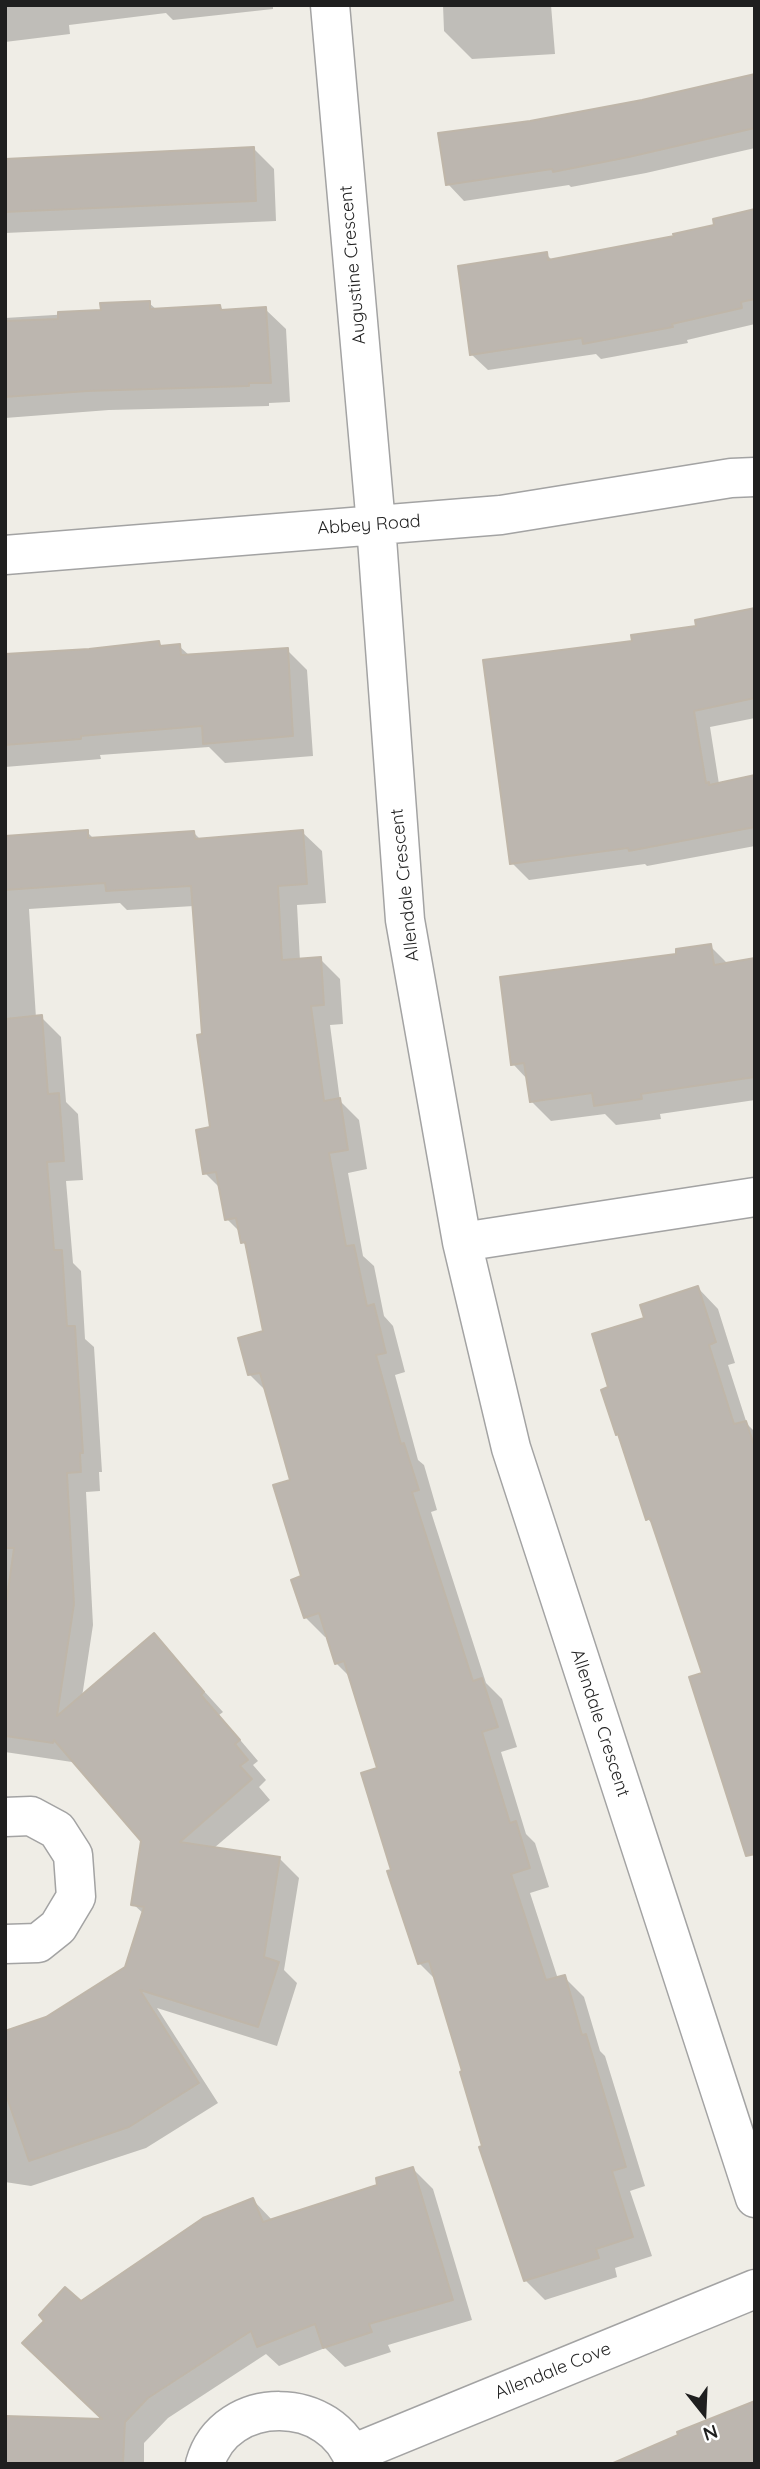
<!DOCTYPE html>
<html>
<head>
<meta charset="utf-8">
<style>
	body { margin:0 }
	#map { position:relative; width:760px; height:2469px; overflow:hidden; background:#efede6; font-family:Quicksand,sans-serif }
	canvas { display:block }
	.frame { position:absolute; inset:0; border:7px solid #1f1f1f; pointer-events:none }
	.north { position:absolute; left:669px; top:2378px; width:70px; height:70px; -webkit-text-stroke:5px #fff; paint-order:stroke; rotate:162deg; font-size:19px; font-weight:700; line-height:28px; text-align:center; color:#1f1f1f }
	.north::after { content:''; display:block; margin:auto; width:24px; height:32px; background:#1f1f1f; clip-path:polygon(50% 0,100% 100%,50% 72%,0 100%) }
</style>
</head>
<body>
<div id="map">
<canvas width="760" height="2469"></canvas>
<div class="frame"></div>
<div class="north">N</div>
</div>
<script>
const c = document.querySelector('canvas').getContext('2d');
c.lineJoin = 'round';
function paint(path, color) {
  c.fillStyle = color;
  c.fill(path, 'evenodd');
}
function strokePath(path, color, width, dash) {
  c.strokeStyle = color;
  c.lineWidth = width;
  c.lineCap = dash ? 'butt' : 'round';
  c.setLineDash(dash || []);
  c.stroke(path);
}
function label(font, color, halo, rows, align = 'center') {
  c.font = font + ' Quicksand,sans-serif';
  c.lineWidth = 5;
  c.setLineDash([]);
  c.textBaseline = 'middle';
  c.strokeStyle = halo;
  c.fillStyle = color;
  for (const [text, x, y, turn = 0] of rows) {
    c.save();
    c.translate(x, y);
    c.rotate((+turn || 0) * Math.PI / 180);
    c.textAlign = isNaN(turn) ? turn : align;
    if (halo) c.strokeText(text, 0, 0);
    c.fillText(text, 0, 0);
    c.restore();
  }
}
const shadow = new Path2D(`
	M5,5H273V9L173,20L166,13L69,25L70,34L5,42Z
	M443,5H551L555,54L472,59L444,31Z
	M755,75V148L646,173L571,187L569,185L464,201L448,184L565,116L642,102Z
	M253,148L274,169L276,221L5,233V160Z
	M755,210V324L687,340L688,343L601,359L596,354L488,370L471,354L546,254L553,261L676,238L717,226Z
	M149,303L157,310L220,307L225,312L265,309L286,329L290,402L269,403V406L109,410L5,418V318L103,312Z
	M755,609V718L710,727L719,784L755,777V846L647,866L645,864L529,880L512,863L634,642L698,627Z
	M159,643L163,647L179,646L190,656L287,650L307,670L313,756L225,763L209,747L100,755L101,759L5,767V656L89,651Z
	M87,832L95,840L194,833L201,840L302,832L322,851L326,903L297,905L300,961L320,959L340,979L343,1024L330,1025L340,1101L359,1120L367,1169L348,1173L363,1256L374,1266L384,1316L393,1326L405,1372L395,1375L418,1460L424,1465L437,1510L431,1512L486,1683L502,1699L517,1747L501,1752L526,1834L535,1843L549,1887L530,1893L558,1979L564,1977L584,1997L600,2051L605,2056L645,2186L630,2191L652,2256L615,2268L617,2277L545,2300L525,2280L484,2147L437,1981L419,1963L393,1871L380,1769L351,1678L336,1663L328,1636L325,1637L305,1617L303,1578L292,1481L267,1392L249,1374L266,1333L248,1248L243,1242L241,1233L227,1219L222,1190L205,1173L212,1129L194,906L127,910L120,903L29,909L36,1018L41,1017L61,1037L66,1102L78,1114L83,1180L66,1181L73,1263L81,1271L85,1339L94,1347L102,1472H99L100,1491L86,1492L93,1625L82,1697L154,1636L223,1712L219,1715L258,1761L253,1765L266,1780L259,1787L270,1800L214,1848L279,1858L299,1878L284,1970L297,1983L277,2046L157,2008L218,2103L146,2148L31,2186L5,2182V2033L47,2019L126,1968L144,1914L133,1904L143,1841L73,1759L72,1762L5,1752V838Z
	M710,946L728,964L755,959V1100L660,1114L661,1119L616,1125L605,1114L551,1121L531,1101L528,1080L513,1064L678,956Z
	M698,1288L718,1309L735,1363L728,1365L747,1424L755,1432V1855L704,1674L654,1526L648,1519L622,1439L617,1434L610,1389L647,1319Z
	M413,2169L433,2189L472,2320L388,2345L391,2352L345,2367L325,2348L279,2366L266,2354L168,2418L144,2443V2464H5L105,2420L81,2304L253,2200L273,2221L380,2186Z`);
const building = new Path2D(`
	M755,74V128L629,157L553,172L552,169L446,185L438,133L530,121L642,100Z
	M254,147L256,201L5,212V159Z
	M755,209V299L741,302L742,308L672,324L673,327L583,344L582,338L470,355L458,266L547,252L548,260L674,236L673,234L714,225L713,219Z
	M150,301V309L220,305L221,310L266,307L271,383H249V386L88,391L5,397V321L58,319V312L101,310L100,303Z
	M755,608V698L694,711L706,783L709,782V785L755,775V827L629,851L628,848L510,864L483,660L632,641L631,635L696,626L695,620Z
	M159,641L160,646L180,644L181,655L288,648L293,736L203,744L202,726L81,736V739L5,745V654L89,649Z
	M88,830V838L194,831L195,839L303,830L307,884L278,886L282,960L321,957L324,1005L311,1006L324,1101L340,1098L348,1150L329,1153L346,1246L354,1245L367,1306L374,1304L386,1353L376,1355L401,1444L404,1443L419,1490L412,1492L473,1681L482,1678L498,1727L482,1732L510,1823L516,1821L530,1868L511,1874L546,1980L565,1975L582,2035L586,2034L626,2167L612,2171L633,2237L596,2249L599,2258L524,2281L479,2147L482,2146L460,2072L462,2071L429,1961L418,1964L387,1871L391,1870L361,1773L377,1768L344,1661L335,1664L319,1613L304,1618L291,1580L301,1576L273,1485L290,1480L260,1373L248,1375L238,1338L263,1331L245,1242L241,1243L236,1218L225,1220L216,1172L203,1174L196,1130L210,1127L197,1035L202,1034L191,886L106,891L105,883L5,890V836Z
	M711,944L714,965L755,958V1077L641,1094L642,1099L594,1106L592,1093L530,1102L524,1063L511,1065L500,977L676,954V949Z
	M42,1015L48,1094L59,1093L64,1161L47,1162L54,1250H62L67,1326H75L83,1453H80L81,1472L67,1473L74,1604L57,1716L154,1633L204,1692L201,1695L240,1740L235,1744L248,1760L240,1766L252,1779L180,1842L280,1857L264,1957L279,1962L258,2027L140,1990L199,2083L129,2127L29,2161L5,2092V2031L46,2017L125,1967L144,1907L131,1905L141,1841L54,1740L53,1743L5,1736V1611L14,1548H5V1019Z
	M698,1286L716,1342L709,1345L734,1424L746,1421L755,1448V1854L746,1856L689,1677L702,1673L650,1518L646,1520L618,1434L616,1435L601,1390L608,1387L592,1334L644,1318L640,1305Z
	M413,2167L453,2300L369,2324L372,2332L323,2348L315,2324L257,2347L251,2331L148,2398L125,2422L123,2464H5V2416L102,2419L22,2343L44,2321L39,2315L65,2287L81,2301L203,2218L253,2198L263,2222L377,2185L376,2178Z
	M755,2401V2464H611L678,2435L677,2432Z`);
const minor = new Path2D(`
	M330,5L376,525L405,920L462,1242L511,1448L755,2198
	M5,555L501,515L731,478L755,477
	M462,1242L755,1197
	M5,1817L31,1816L57,1830L73,1855L76,1897L58,1927L38,1943L5,1944
	M352,2454L755,2289
	M205,2464C225,2393 334,2394 355,2464`);
const streetNames = [
	["Augustine Crescent",353,265,-95],
	["Abbey Road",369,525,-4],
	["Allendale Crescent",405,885,-96],
	["Allendale Crescent",600,1723,72],
	["Allendale Cove",553,2371,-22]
];
paint(shadow, '#0003');
paint(building, '#bcb6af');
strokePath(building, '#bfb6a9', 2);
strokePath(minor, '#a3a3a3', 41);
strokePath(minor, '#fff', 38);
label('18px', '#1f1f1f', '#fff', streetNames);
</script>
</body>
</html>
